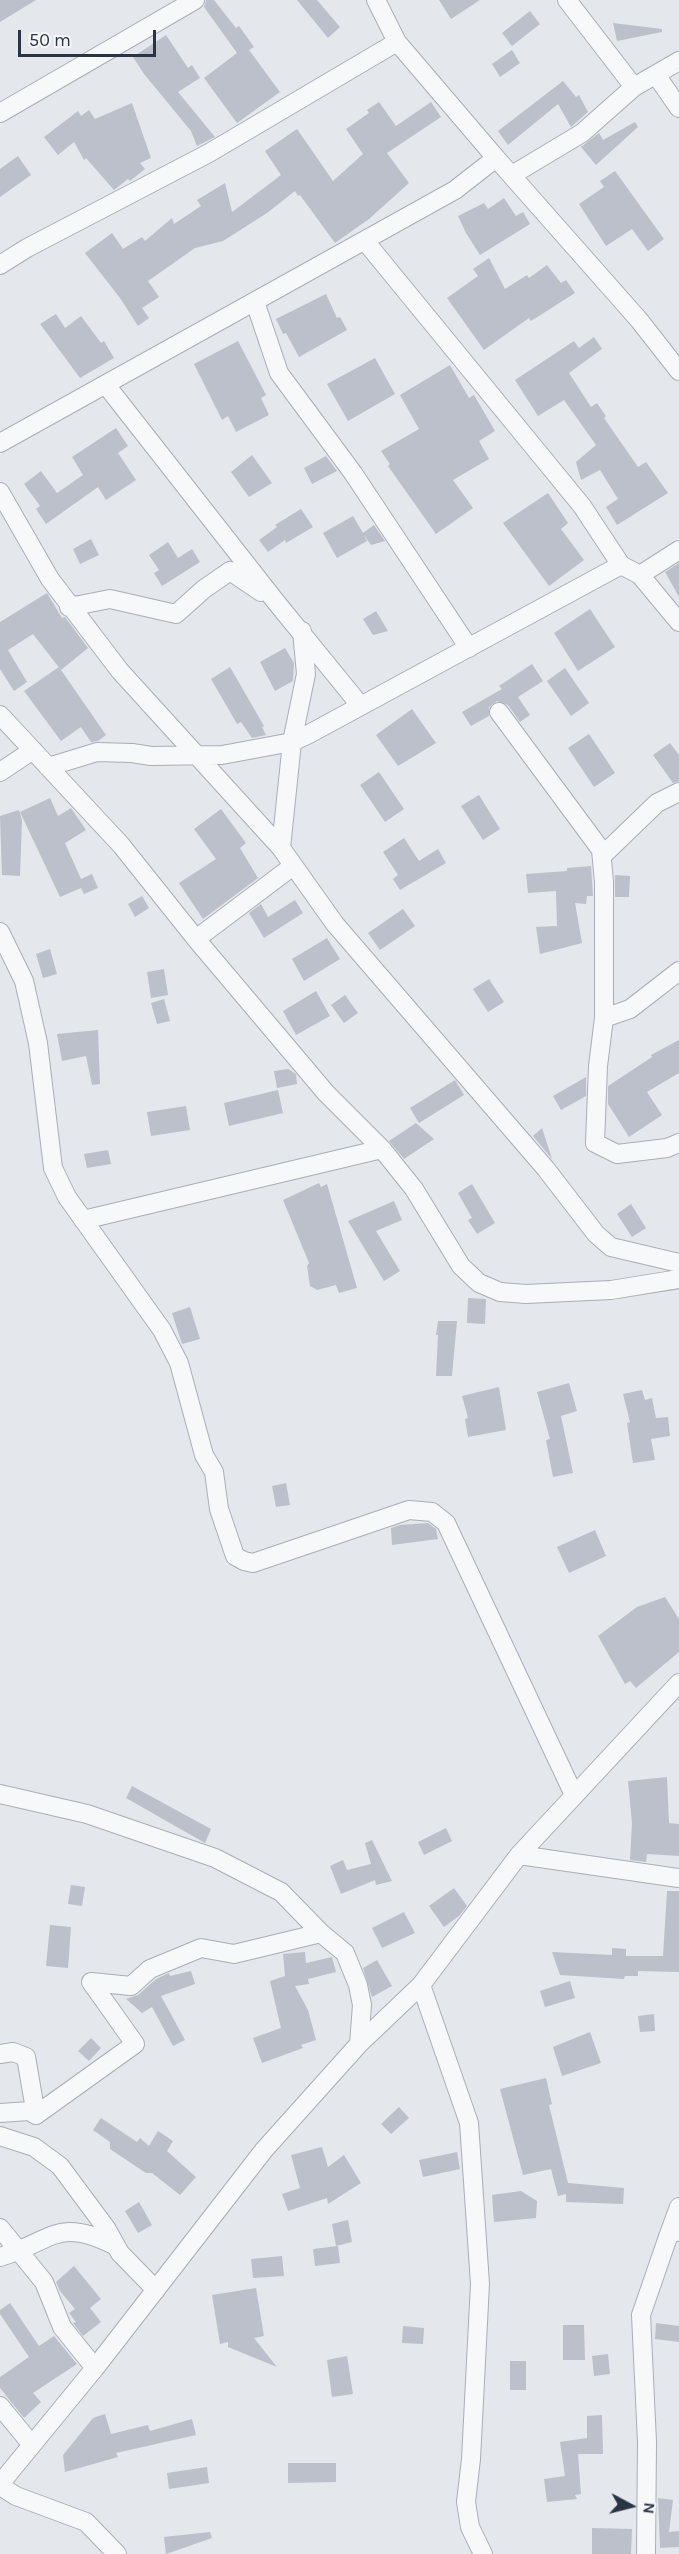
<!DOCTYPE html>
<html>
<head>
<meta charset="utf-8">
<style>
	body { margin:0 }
	#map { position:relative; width:679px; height:2554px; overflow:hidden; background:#e4e7ec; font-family:Karla,sans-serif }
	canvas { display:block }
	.north { position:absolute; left:601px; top:2476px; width:60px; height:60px; -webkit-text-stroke:4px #f4f6f9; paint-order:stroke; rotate:97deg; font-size:16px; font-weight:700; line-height:24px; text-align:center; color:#2b3445 }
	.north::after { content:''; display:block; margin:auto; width:21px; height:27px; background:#2b3445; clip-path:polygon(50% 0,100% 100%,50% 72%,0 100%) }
	.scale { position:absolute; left:18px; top:30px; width:138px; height:27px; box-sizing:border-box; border:3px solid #2b3445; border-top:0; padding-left:8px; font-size:18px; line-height:21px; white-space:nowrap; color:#2b3445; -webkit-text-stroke:4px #f4f6f9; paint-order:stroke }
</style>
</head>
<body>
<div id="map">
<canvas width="679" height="2554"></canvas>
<div class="north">N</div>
<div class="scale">50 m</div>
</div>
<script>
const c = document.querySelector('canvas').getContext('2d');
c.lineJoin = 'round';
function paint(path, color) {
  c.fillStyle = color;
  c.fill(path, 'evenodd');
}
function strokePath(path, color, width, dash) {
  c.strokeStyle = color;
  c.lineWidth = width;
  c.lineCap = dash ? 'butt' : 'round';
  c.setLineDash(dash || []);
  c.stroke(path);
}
const building = new Path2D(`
	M0,0H36L0,22Z
	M206,0H214L236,28L239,26L254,47L249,50L280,92L237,123L204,78L237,53L204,7Z
	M297,0H317L340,27L328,38Z
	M439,0H480L451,19Z
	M530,11L540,24L512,46L502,33Z
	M613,23L662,29V32L617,41Z
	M166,35L188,68L192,65L200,78L178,92L215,137L197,146L191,131L144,74L133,57Z
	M512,50L520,63L500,77L492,64Z
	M563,81L576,97L579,95L588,112L571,127L558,104L508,145L498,131Z
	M379,102L396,126L431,102L441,117L387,153L409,183L369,219L335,243L300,195L298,196L295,191L267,213L223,241L195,248L148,281L159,297L142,308L149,318L138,326L120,298L85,253L112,233L123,249L142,237L145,241L172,218L174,224L201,206L197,200L225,183L232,212L281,175L265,151L297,129L333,181L363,154L346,129L369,113L367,110Z
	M132,103L151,158L140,163L145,169L130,181L128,179L114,190L86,158L84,160L74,142L58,155L44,137L78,111L81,116L89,110L95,119Z
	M635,122L638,127L596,165L581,147L599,133L603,140Z
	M18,156L31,175L0,197V169Z
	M615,171L664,239L648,251L632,229L606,246L579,204L604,187L600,181Z
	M504,198L516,216L523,212L530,224L480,255L466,233L458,216L484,203L488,209Z
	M489,258L505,289L527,275L529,278L547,265L561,283L566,280L575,293L531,321L529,318L484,350L447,298L478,276L473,269Z
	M326,294L337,318L340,317L347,330L299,357L286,333L283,334L276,319Z
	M56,314L65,328L81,316L101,343L104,341L114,358L80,378L40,324Z
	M594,337L602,349L569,373L591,407L597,403L606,416L604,418L638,467L646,462L668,493L617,525L606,507L618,499L600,470L581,480L576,462L596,445L564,400L538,416L515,380L574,341L579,348Z
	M238,341L266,395L261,398L269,415L236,432L228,416L222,420L194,364Z
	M375,358L395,394L348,421L327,384Z
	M450,365L469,398L474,395L495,431L479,441L489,459L453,480L473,508L436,534L388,466L390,464L381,451L419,429L400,395Z
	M116,428L128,446L118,453L136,480L106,500L98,487L46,524L36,509L40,506L24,484L41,471L57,493L83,475L72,457Z
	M252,455L272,483L249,497L231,472Z
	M326,456L337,471L312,484L304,468Z
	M548,493L568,523L561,529L584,560L549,586L503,523Z
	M301,509L313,527L286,543L285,540L268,552L259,540L277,527L275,525Z
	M353,516L363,533L374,525L385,541L371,545L364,535L367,541L337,558L323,533Z
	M91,539L99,555L80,564L73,549Z
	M168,542L178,558L192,549L200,562L162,586L154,573L159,570L149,555Z
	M679,563V597L665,572Z
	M47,593L62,618L65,617L88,648L61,670L33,634L8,650L27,682L14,691L0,669V622Z
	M590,609L615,647L578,671L554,633Z
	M376,611L388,631L373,635L363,619Z
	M285,648L294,663L293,681L275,691L260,662Z
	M532,664L543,681L518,697L530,715L520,722L508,705L497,701L489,707V716L471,726L462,712L502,689L499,686Z
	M59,667L106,735L98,741L91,742L81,727L61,741L24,691Z
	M230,667L264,726L262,727L266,735L252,738L241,722L237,724L211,679Z
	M565,668L589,703L571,716L547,681Z
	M412,709L436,743L398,766L376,735Z
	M589,734L615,773L594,787L568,748Z
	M670,743L679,755V781L673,783L653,755Z
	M379,772L404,809L385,822L360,785Z
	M479,795L500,829L483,840L461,806Z
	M50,798L58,816L71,808L86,830L65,843L81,879L92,874L98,888L84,894L81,888L60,897L20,812Z
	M221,809L246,843L240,848L258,878L203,919L179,883L216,859L194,829Z
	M19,810L22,820L20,876L2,875L0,816Z
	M404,838L419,861L438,849L446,863L400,890L393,879L398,875L383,852Z
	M591,866L593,896H587L586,904L575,903L582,943L540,954L536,927L557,926L556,891L528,893L526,874L567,871V868Z
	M615,875L630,876L629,897H615Z
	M142,896L149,908L135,917L128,904Z
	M295,900L303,913L264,938L249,913L261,904L268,917Z
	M403,909L415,926L380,950L368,933Z
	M327,938L340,959L304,981L292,959Z
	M50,949L57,974L43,978L36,954Z
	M164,969L168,995L151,998L147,972Z
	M489,979L504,1002L488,1012L473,989Z
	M316,991L330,1016L296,1035L283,1011Z
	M345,995L358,1013L344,1023L331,1005Z
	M164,999L170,1021L157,1024L151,1003Z
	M98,1030L100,1084L92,1085L86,1056L62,1061L57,1034Z
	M679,1040V1073L647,1092L662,1115L629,1137L608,1104V1086L652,1057L651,1055Z
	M288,1069L296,1074L297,1084L277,1088L274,1071Z
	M586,1077V1096L561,1110L553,1096Z
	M455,1080L464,1095L419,1123L410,1108Z
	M278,1090L283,1113L229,1126L224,1103Z
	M186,1106L190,1130L151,1136L147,1112Z
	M416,1123L434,1139L404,1159L389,1141Z
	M542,1128L552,1159L533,1136Z
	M108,1150L111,1164L87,1168L84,1154Z
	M319,1183L321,1187L327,1184L357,1288L339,1293L336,1285L317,1290L310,1286L307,1266L309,1263L283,1200Z
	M472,1184L495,1223L477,1234L468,1220L472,1218L458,1193Z
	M394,1201L402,1220L376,1231L400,1271L384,1281L348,1221Z
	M631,1204L646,1228L632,1237L617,1214Z
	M468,1298L486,1299L485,1324L467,1323Z
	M190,1307L200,1339L182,1344L172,1313Z
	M438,1321H457L452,1376H436L438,1335H436Z
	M569,1383L577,1411L561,1416L573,1473L553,1477L546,1440L550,1439L537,1392Z
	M499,1387L506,1430L468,1437L465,1419L468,1418L462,1396Z
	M642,1390L645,1400L652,1398L656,1418L668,1417L670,1436L651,1439L655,1460L633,1463L627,1423L630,1422L623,1394Z
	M286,1483L290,1505L276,1507L272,1486Z
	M428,1523L436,1529L438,1539L392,1545L391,1528L400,1525Z
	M595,1530L606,1556L569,1573L557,1547Z
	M665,1597L679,1619V1652L636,1688L630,1681L625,1684L598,1636L637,1607Z
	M667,1777L669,1823L679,1824V1856L647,1854L646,1862L630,1860L632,1823L628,1781Z
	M132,1786L211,1829L205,1843L126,1798Z
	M446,1828L452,1841L424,1855L418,1842Z
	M372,1840L392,1881L376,1885L375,1880L341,1894L330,1866L343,1860L347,1870L371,1864L365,1843Z
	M71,1885L85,1887L82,1906L68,1904Z
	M454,1888L467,1906L459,1916L444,1927L429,1906Z
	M667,1891H679V1972L638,1971V1976H625L624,1979L560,1975L552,1952L612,1955V1948L626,1949V1956H663Z
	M404,1912L415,1933L382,1948L372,1928Z
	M50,1925L71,1927L68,1968L46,1966Z
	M305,1952L306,1963L332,1957L336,1972L308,1979L309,1984L295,1986L308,2010L316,2040L301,2045L303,2048L262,2063L253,2038L281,2028L270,1981L285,1976L283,1954Z
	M377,1960L392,1986L372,1997L363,1968Z
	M191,1971L195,1984L161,1996L185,2040L173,2046L152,2007L142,2013L126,1999L138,1995L156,1979L169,1973L170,1976Z
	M570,1981L575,1998L545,2007L540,1991Z
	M654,2014L655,2031L640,2032L638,2016Z
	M590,2032L601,2063L562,2076L553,2047Z
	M91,2038L101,2048L89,2061L78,2051Z
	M546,2078L552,2104L549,2105L568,2183L624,2188L623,2204L566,2202V2194L558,2196L551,2169L523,2175L500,2089Z
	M399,2107L409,2118L391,2134L381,2124Z
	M101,2118L137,2142L140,2138L149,2146L158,2131L173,2141L167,2151L196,2177L180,2195L152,2173H146L110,2149V2142L93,2130Z
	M322,2147L328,2167L344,2155L361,2183L328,2204L327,2198L288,2211L282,2194L300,2188L291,2155Z
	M457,2152L460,2169L423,2177L419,2160Z
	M521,2191L537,2201L536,2218L494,2222L492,2195Z
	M139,2202L152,2225L138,2233L125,2211Z
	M348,2220L352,2242L336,2246L332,2224Z
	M338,2246L340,2263L315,2266L313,2249Z
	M282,2256L284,2276L253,2278L251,2259Z
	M74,2266L101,2299L90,2308L101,2322L83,2336L73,2323L76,2322L69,2313L75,2309L60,2291L56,2282Z
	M256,2288L264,2336L254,2338L277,2367L228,2347V2342L220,2344L212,2295Z
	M10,2303L39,2346L54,2336L77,2364L33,2393L41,2402L24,2418L0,2388V2377L29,2357L0,2314V2310Z
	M656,2323L679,2326V2342L655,2339Z
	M563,2325H584L585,2360H563Z
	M403,2326L424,2328L423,2344L402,2343Z
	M608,2354L610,2374L594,2376L592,2356Z
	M347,2356L353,2394L332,2397L327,2360Z
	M510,2361H526V2390H510Z
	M105,2414L111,2434L148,2425L150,2431L192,2419L196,2435L116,2453L118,2457L65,2472L63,2455L93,2418Z
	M602,2415L603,2454H578L581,2494L575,2495L577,2499L547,2502L544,2479L565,2476L560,2442L587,2438V2416Z
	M288,2463H336V2482L288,2483Z
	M207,2467L209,2483L169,2489L167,2473Z
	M658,2498L673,2500L669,2532L679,2531V2547L660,2548Z
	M592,2528L632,2529L631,2554H592Z
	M210,2532L212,2538L166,2554L164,2537Z`);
const street = new Path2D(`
	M376,0L397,42L496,158
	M567,0L634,87
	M656,75L679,108
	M0,113L195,0
	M512,175L582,133L634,87L679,61
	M365,241L582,506L621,565L640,575L679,622
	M0,265L27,248L209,153L397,42
	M255,302L279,373L353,473L469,648
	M106,385L276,602L360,705
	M0,443L455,190L496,158L639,320L679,371
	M0,492L50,579L120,671L281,848L335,924L546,1169L596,1234L611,1247L679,1263
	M640,575L679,550
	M69,607L110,599L176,614L204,589L230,571L261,592
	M499,712L601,850L604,882V1018L598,1066L595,1143L617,1154L667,1148L679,1143
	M0,715L121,845L196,939L326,1093L382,1149L414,1189L461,1266L479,1283L500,1292L526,1294L611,1290L679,1279
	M48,767L97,752L132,753L151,756L222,755L292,742L309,734L621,565
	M0,772L33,750
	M281,848L292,742L306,674L302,631
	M602,856L657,803L679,792
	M0,932L24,981L38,1043L53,1168L67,1197L162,1330L179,1363L204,1455L214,1472L219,1509L235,1556L244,1561L253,1563L409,1510L432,1512L446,1523L574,1795
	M196,939L293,866
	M604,1018L630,1009L679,971
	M83,1220L382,1149
	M0,1794L87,1814L215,1858L281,1892L321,1933L345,1953L358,1985L362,2005L359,2044
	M519,1855L679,1878
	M421,1985L469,2123L480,2284L471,2459L466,2502L470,2527L483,2554
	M0,2054L13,2052L26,2057L36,2115
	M0,2113L29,2111L36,2115
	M36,2115L135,2044L91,1982L131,1986L150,1969L201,1948L234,1954L321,1933
	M0,2136L34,2147L60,2166L106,2228L120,2253L156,2290
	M0,2228L44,2282L62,2327L95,2368
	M669,2234L679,2207
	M0,2257C54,2241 56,2216 116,2246
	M0,2406L32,2445
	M0,2484L95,2368L264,2150L359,2044L421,1985L519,1855L679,1683
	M0,2486L16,2496L86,2522L117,2554
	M646,2554L647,2442L641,2315L669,2234L679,2231`);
paint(building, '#bbc0ca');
strokePath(street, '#a9aeb7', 20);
strokePath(street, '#f7f8fa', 18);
</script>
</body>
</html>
